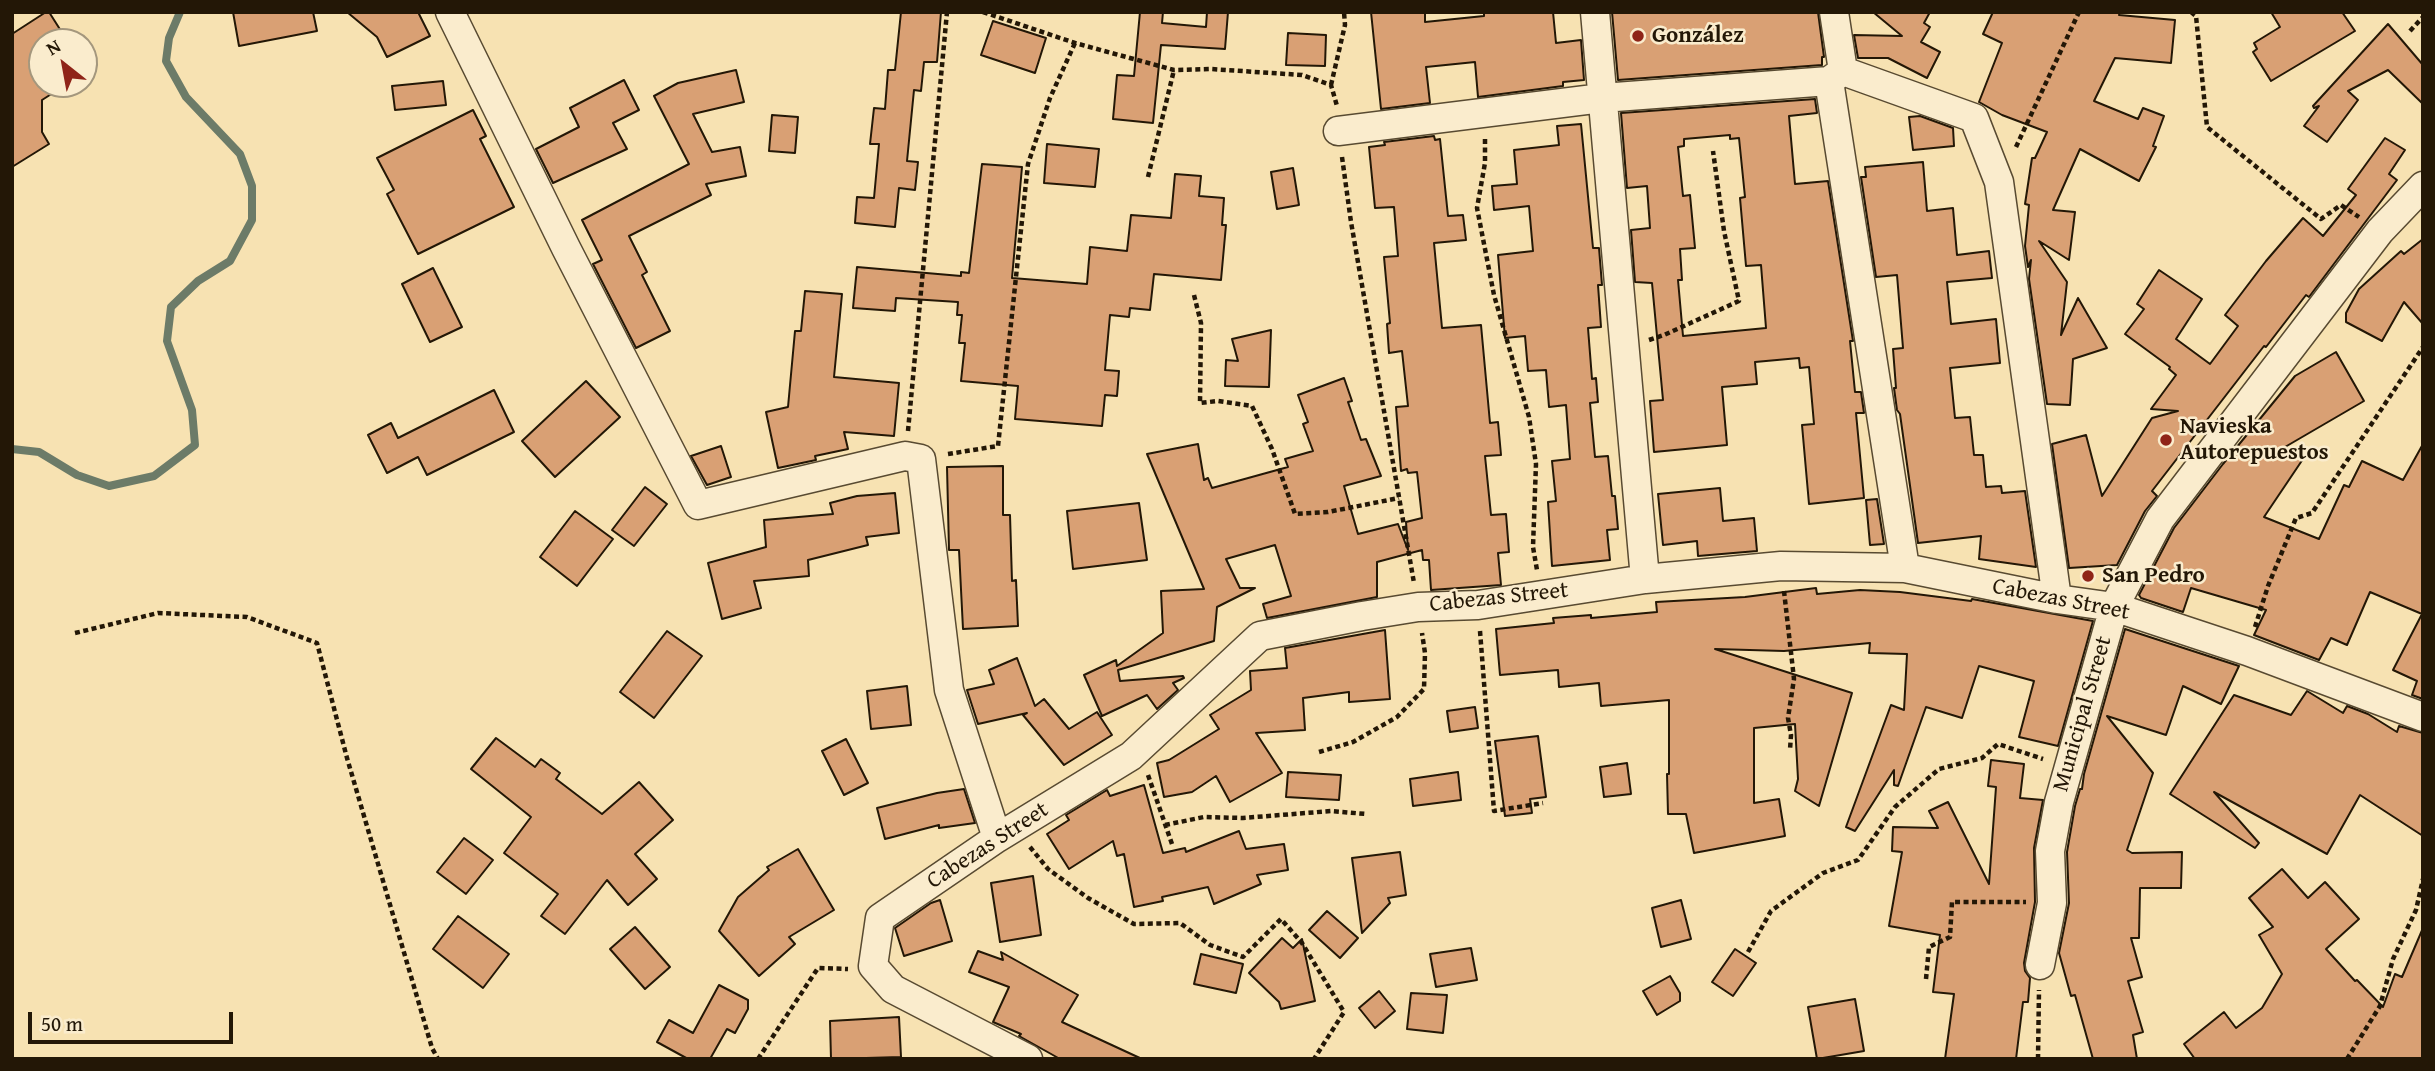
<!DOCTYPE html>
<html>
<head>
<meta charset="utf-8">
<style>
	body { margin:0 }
	#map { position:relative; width:2435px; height:1071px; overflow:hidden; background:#f7e2b2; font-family:"Gentium Book Plus",serif }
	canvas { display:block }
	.frame { position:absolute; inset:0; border:14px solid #231706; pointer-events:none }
	.north { position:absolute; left:28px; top:28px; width:70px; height:70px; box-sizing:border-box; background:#faeccd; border:2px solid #a4977d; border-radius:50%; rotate:329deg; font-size:19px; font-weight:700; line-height:28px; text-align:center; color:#231706 }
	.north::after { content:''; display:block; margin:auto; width:24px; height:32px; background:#8f2418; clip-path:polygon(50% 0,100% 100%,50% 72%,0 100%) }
	.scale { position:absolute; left:28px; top:1012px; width:205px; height:32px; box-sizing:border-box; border:4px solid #231706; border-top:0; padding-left:9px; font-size:21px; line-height:24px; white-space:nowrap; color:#231706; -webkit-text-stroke:5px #faeccd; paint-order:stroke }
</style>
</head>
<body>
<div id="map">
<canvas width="2435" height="1071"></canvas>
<div class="frame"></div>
<div class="north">N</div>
<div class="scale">50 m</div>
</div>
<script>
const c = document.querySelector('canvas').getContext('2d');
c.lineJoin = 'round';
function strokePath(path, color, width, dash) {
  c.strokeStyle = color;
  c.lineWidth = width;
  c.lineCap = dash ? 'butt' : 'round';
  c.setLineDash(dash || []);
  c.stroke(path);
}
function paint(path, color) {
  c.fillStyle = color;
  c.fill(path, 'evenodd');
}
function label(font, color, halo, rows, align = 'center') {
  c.font = font + ' "Gentium Book Plus",serif';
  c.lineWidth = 5;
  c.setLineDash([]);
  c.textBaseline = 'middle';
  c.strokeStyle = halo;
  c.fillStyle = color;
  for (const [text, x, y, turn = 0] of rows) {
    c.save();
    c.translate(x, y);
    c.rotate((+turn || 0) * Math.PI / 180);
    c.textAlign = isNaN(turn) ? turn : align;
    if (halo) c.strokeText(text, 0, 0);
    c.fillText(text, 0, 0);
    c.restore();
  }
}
const stream = new Path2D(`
	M12,449L39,452L77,475L109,486L154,476L195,445L192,410L167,341L171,307L198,281L230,261L252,220V186L240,154L186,97L166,61L169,38L180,12`);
const building = new Path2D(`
	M46,12H49L68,42H42V84H67L42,100V132L49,144L12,167V34Z
	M233,12H313L317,31L239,46Z
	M347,12H418L430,36L387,57L377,37Z
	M901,12H941L937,62H924L921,91L914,90L907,161L918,162L915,190L899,188L895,227L855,223L857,197L874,198L879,144H870L874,108L885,109L888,70H895Z
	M1140,12H1163L1162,23L1206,27L1207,12H1228L1225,49L1161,45L1153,123L1113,119L1117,75L1134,76Z
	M1371,12H1425V22L1484,16V12H1553L1556,43L1581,40L1584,80L1563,82V86L1478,97L1475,62L1426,67L1430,103L1381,109Z
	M1612,12H1818L1824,57H1822V65L1618,80Z
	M1873,12H1930L1924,23L1930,27L1921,42L1940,52L1927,78L1888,58H1858L1854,35L1902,36Z
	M1993,12H2120L2119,15L2175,20L2171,63L2115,58L2094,101L2138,119L2143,108L2164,116L2153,146L2156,147L2139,181L2080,149L2053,210L2075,212L2069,260L2039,241L2067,282L2061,335L2078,298L2107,348L2073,359L2070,405L2047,404L2029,279L2031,260L2028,267L2025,246L2029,205L2025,204L2032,158H2035L2047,132L2002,115L1979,102L2002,43L1983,34Z
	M2271,12H2342L2355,31L2271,81L2253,52L2257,49L2254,43L2280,27Z
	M993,21L1046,38L1035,73L981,55Z
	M2388,24L2423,65V104L2388,70L2348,91L2358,100L2327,142L2304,126L2319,106L2314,108L2313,106Z
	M1288,33L1326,35L1325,66L1286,65Z
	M736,70L744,102L693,114L712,152L740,147L746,176L706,184L711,195L629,236L647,272L642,275L670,331L636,348L593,264L602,260L582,220L689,164L654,96L678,83Z
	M624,80L639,110L613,123L627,149L553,183L536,149L579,127L570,108Z
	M443,81L446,105L395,110L392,86Z
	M1815,99L1817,113L1789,116L1795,184L1828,181L1853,341H1850L1855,392H1861L1864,413H1856L1864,498L1809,504L1802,425L1814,424L1809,367L1800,368L1799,358L1755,362L1757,384L1722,387L1727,445L1654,452L1650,401L1663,400L1652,283L1635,282L1631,230L1650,228L1647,186L1627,188L1621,113ZM1730,135V139L1739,138L1745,197L1740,198L1746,266L1761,265L1766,328L1683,336L1678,280H1682L1680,249L1695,248L1690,195L1683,196L1678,147L1684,146V139Z
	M473,110L486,136L480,139L514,207L418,254L387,194L394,190L377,158Z
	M772,115L798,117L795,153L769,151Z
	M1920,116L1953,128L1954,146L1913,150L1909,117Z
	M1581,124L1593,248H1599L1602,285H1598L1601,327L1588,328L1592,379L1596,378L1598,402L1590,403L1595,457L1608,456L1612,496H1615L1618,529L1607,530L1610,560L1552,566L1548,502L1556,501L1552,461L1570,459L1566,405L1549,407L1546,370L1528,371L1525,336L1505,338L1498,255L1533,251L1529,206L1494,210L1492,186L1517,184L1514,150L1559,145L1557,126Z
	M1434,136L1435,140L1440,139L1448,216L1463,215L1466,240L1434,243L1442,328L1481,325L1490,423L1498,422L1501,455L1485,456L1491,515L1506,514L1509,552L1498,553L1501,585L1431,590L1429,560H1423L1422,550L1377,562V597L1267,618L1263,604L1291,596L1275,545L1226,559L1240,588H1255L1217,607L1214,641L1118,670L1120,681L1183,676L1184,678L1173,683L1178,690L1157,709L1147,695L1102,716L1084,675L1116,660L1117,666L1163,633L1161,591L1204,589L1147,454L1198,444L1204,480L1208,478L1212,488L1288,467L1285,459L1313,451L1303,424L1308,422L1298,395L1344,378L1352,401L1348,402L1361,440L1366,439L1381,476L1344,486L1358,534L1398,524L1408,550L1406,522L1422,518L1417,472L1408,473L1407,469L1401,471L1396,407L1408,406L1402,351L1389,353L1387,324L1390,323L1384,257L1398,256L1394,207L1375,208L1369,147L1385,145L1384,142Z
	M2385,138L2405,150L2389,174L2397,180L2309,297L2306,295L2266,347L2264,346L2152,491L2157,496L2145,511L2117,565L2069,568L2052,444L2086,435L2102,496L2152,418L2178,411L2151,409L2176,375L2169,369L2170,367L2125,334L2144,309L2137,304L2159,270L2202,299L2176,339L2210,364L2238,326L2225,315L2266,261L2303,218L2323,236L2356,195L2348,189Z
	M1047,144L1099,149L1095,187L1044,183Z
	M1923,162L1927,211L1953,208L1957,255L1989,251L1992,278L1947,282L1951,324L1996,319L2000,363L1950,368L1955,418L1970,417L1974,455H1983L1986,487L2001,486L2002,493L2025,491L2036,567L1979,559L1981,536L1918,543L1900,414L1897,410L1894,388H1896L1893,349L1903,348L1897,275L1876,277L1861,177H1866L1865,167Z
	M982,164L1022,167L1012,278L1087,284L1090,247L1127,251L1131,215L1171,218L1175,174L1201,176L1199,196L1224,198L1222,225H1226L1221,280L1154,274L1150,310L1130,308L1129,317L1110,315L1105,370L1119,371L1117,396L1105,395L1102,426L1015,419L1018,386L961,381L965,343H959L962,315H957L958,302L896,298L895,311L853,308L857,267L961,276V272L969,273Z
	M1293,168L1299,205L1277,209L1271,172Z
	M2423,239V324L2404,302L2382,341L2346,322V313L2359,289L2401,251L2404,254Z
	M433,268L462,327L430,342L402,284Z
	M805,291L842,294L834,377L899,383L894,436L844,432L848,449L815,456L816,460L778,468L766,412L788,407L795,331H801Z
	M1271,330L1269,387L1225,386L1226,360L1238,361L1232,339Z
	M2336,352L2364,401L2285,447L2303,459L2264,517L2319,539L2344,485L2349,487L2362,461L2403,480L2423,444V699L2412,695L2417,681L2393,670L2422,614L2370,592L2347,645L2331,638L2319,660L2254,635L2266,610L2191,588L2183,612L2141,598L2139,595L2174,528L2223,464L2295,376Z
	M586,381L620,417L555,477L522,441Z
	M494,390L514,432L427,475L418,457L387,473L368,435L391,423L398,438Z
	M721,446L731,477L707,485L691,456Z
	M1003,466V515H1010L1012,581L1016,580L1018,626L963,629L959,550H949L947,467Z
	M645,487L667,504L634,546L612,530Z
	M1720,488L1723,521L1754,518L1757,551L1698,556L1697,541L1663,545L1658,494Z
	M895,493L899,533L866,537L868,545L808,560L809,576L754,581L761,608L722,619L708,563L766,547L764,520L833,514L830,503L857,496Z
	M1877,499L1884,544L1870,545L1866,500Z
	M1139,503L1147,560L1073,569L1067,511Z
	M575,511L613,539L577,586L540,557Z
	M1816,588L1817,594L1860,590L1900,592L1971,601L1972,599L2093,621L2058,746L2019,737L2034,681L1979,666L1962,718L1926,707L1898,786L1894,785V770L1855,831L1846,827L1891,705L1904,710L1907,654L1869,653L1870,643L1784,651L1715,649L1852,693L1819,806L1795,791L1798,779L1795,724L1754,728V803L1779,799L1785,836L1694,853L1686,814H1668L1667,774H1669V700L1601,706L1599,683L1559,687L1558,670L1500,675L1496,629L1554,623L1553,618L1591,615V618L1657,612L1656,602L1745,597Z
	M2125,629L2239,666L2221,704L2183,686L2166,735L2107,716L2153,773L2127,850L2132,853L2182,852L2181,888H2140L2139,938H2131L2142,977L2128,981L2143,1032L2133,1035L2137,1059H2093L2075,995L2071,996L2059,953L2069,903L2067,852L2075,806L2080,789H2082L2084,774Z
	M1385,630L1390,699L1349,702V692L1303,698L1305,730L1256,733L1282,773L1230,802L1216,776L1192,792L1164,797L1157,763L1169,760L1219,729L1210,715L1251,690L1250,671L1287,668L1285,648Z
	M667,631L702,656L654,718L620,692Z
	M1017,658L1035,706L1044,699L1069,729L1097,712L1112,735L1064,765L1023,715L1027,713L978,724L967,690L994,684L989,670Z
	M907,686L911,725L871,729L867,691Z
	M2307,691L2343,713L2347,706L2368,714L2397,732L2399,726L2423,733V836L2360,795L2327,854L2214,792L2259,843L2255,848L2170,794L2234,695L2291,715Z
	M1475,707L1478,728L1450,732L1447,711Z
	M1538,736L1546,797L1530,799L1532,813L1505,816L1495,741Z
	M496,738L535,767L541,759L560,773L556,779L602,814L639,782L673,820L635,854L657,879L628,905L607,880L565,934L541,916L558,894L504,853L531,817L471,769Z
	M846,739L868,783L844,795L822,751Z
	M1991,760L2024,764L2020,798L2043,800L2034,848L2035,902L2024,963L2025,971L2030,978L2028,1002H2023L2016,1059H1945L1954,994L1933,992L1940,935L1889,926L1902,852L1892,851L1893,827L1938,828L1929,811L1948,802L1989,884L1996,787L1988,786Z
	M1627,763L1631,794L1604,797L1600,767Z
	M1288,772L1341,775L1339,800L1286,797Z
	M1458,772L1461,800L1413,806L1410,779Z
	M1144,785L1163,853L1185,848L1186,852L1239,831L1246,849L1284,844L1288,870L1257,875L1261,884L1214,904L1208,887L1162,897L1163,901L1134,907L1124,854L1117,856L1113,841L1069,869L1047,834L1069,820L1066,815L1107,790L1110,796Z
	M964,789L975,823L939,828V825L885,839L877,808L937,793Z
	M464,838L493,860L466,894L437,872Z
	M798,849L834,910L789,937L795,944L759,976L719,931L738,897L769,870L767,867Z
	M1400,852L1406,895L1388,898L1390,903L1362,933L1352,858Z
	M2282,869L2308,898L2325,882L2359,919L2326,949L2355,981L2357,980L2383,1007L2395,974L2402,977L2423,928V1059H2195L2184,1044L2224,1012L2236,1028L2262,1008L2282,974L2259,935L2273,927L2249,898Z
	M1033,876L1041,935L1000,942L991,883Z
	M940,900L952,941L904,956L895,928L931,903Z
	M1681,900L1691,939L1661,947L1652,908Z
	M1327,911L1358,938L1340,958L1309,930Z
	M458,916L509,954L483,988L433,949Z
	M635,927L670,967L645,989L610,949Z
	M1282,938L1293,948L1302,939L1315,1001L1281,1009L1279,1002L1249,973Z
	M1471,948L1477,980L1436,987L1430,954Z
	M1735,949L1756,963L1733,996L1712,982Z
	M978,951L1003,960L1001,952L1078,995L1062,1022L1142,1059H1060L1019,1036L1021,1034L993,1022L1009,987L969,972Z
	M1201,954L1243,964L1236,993L1194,984Z
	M1670,976L1680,993V1001L1657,1015L1643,991Z
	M719,985L748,1000V1009L735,1033L727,1029L710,1059H688L657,1042L669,1020L693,1033Z
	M1379,991L1395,1011L1375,1028L1359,1008Z
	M1411,993L1447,995L1443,1033L1407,1029Z
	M1855,999L1864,1051L1817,1059L1808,1007Z
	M899,1017L901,1057L831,1059L830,1021Z`);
const path = new Path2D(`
	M983,12L1075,43L1174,70L1211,69L1302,75L1331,85L1337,106
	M2191,12L2196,16L2207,127L2321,219L2341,205L2359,217
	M2410,31L2423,17
	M1331,85L1345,25L1344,12
	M1485,139V163L1477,208L1494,295L1529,417L1536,464L1533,547L1537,570
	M2016,147L2079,12
	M1342,157L1351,222L1414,583
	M1148,177L1174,70
	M1194,295L1201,323L1200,403L1218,401L1252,406L1272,449L1295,514L1328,512L1399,498
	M1649,340L1664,335L1739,301L1724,231L1713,151
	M908,431L947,12
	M948,454L998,446L1028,164L1050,98L1075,43
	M1784,591L1794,679L1788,718L1791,735L1790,750
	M2255,627L2268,586L2296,518L2312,513L2423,347
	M1480,631L1494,811L1543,803
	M75,633L158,613L247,617L317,643L347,758L432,1048L438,1059
	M1319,752L1353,742L1397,717L1424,689L1425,653L1422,633
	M1148,775L1172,844
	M1165,825L1204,817L1243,818L1331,811L1366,814
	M1030,847L1048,869L1088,898L1134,924L1180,923L1210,945L1243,957L1281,919L1302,943L1344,1012L1314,1059
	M1748,952L1771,911L1823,873L1858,860L1895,807L1939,769L1982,758L1998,744L2043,759
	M1926,979L1929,947L1950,937L1952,902H2026
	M758,1059L818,968L848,969
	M2038,1059L2039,990
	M2347,1059L2380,1006L2393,959L2416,910L2423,879`);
const minor = new Path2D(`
	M450,12L566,248L698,505L905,456L921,459L949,690L997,838
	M1595,12L1645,579
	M1834,12L1843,71L1829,81L1905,568
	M1843,71L1974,118L1999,182L2057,599
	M1338,131L1602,98L1829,81
	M2040,965L2052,903L2050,851L2059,802L2114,607L2160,519L2380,231L2423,186
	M1028,1059L893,989L873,966L880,918L997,838L1131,756L1260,636L1362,616L1418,607L1478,605L1645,579L1781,566L1905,568L2057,599L2114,607L2247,651L2423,717`);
const markers = [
	[1638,36,7,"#8f2418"],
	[2166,440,7,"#8f2418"],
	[2088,576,7,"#8f2418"]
];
const poiNames = [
	["González",1652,36],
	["Navieska",2180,427],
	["Autorepuestos",2180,453],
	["San Pedro",2102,576]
];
const streetNames = [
	["Cabezas Street",1499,598,-6],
	["Cabezas Street",2061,600,11],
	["Municipal Street",2083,714,-74],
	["Cabezas Street",988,846,-33]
];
strokePath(stream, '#6c7b68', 8);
paint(building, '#d9a074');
strokePath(building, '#231706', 2);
strokePath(minor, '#584a31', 31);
strokePath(path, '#231706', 4.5, [5, 3.5]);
strokePath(minor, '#faeccd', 28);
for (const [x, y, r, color] of markers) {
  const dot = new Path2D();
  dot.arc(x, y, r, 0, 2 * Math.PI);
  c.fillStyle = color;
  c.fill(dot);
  strokePath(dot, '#faeccd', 2.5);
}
label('bold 23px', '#231706', '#faeccd', poiNames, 'left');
label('23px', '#231706', '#faeccd', streetNames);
</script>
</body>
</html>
